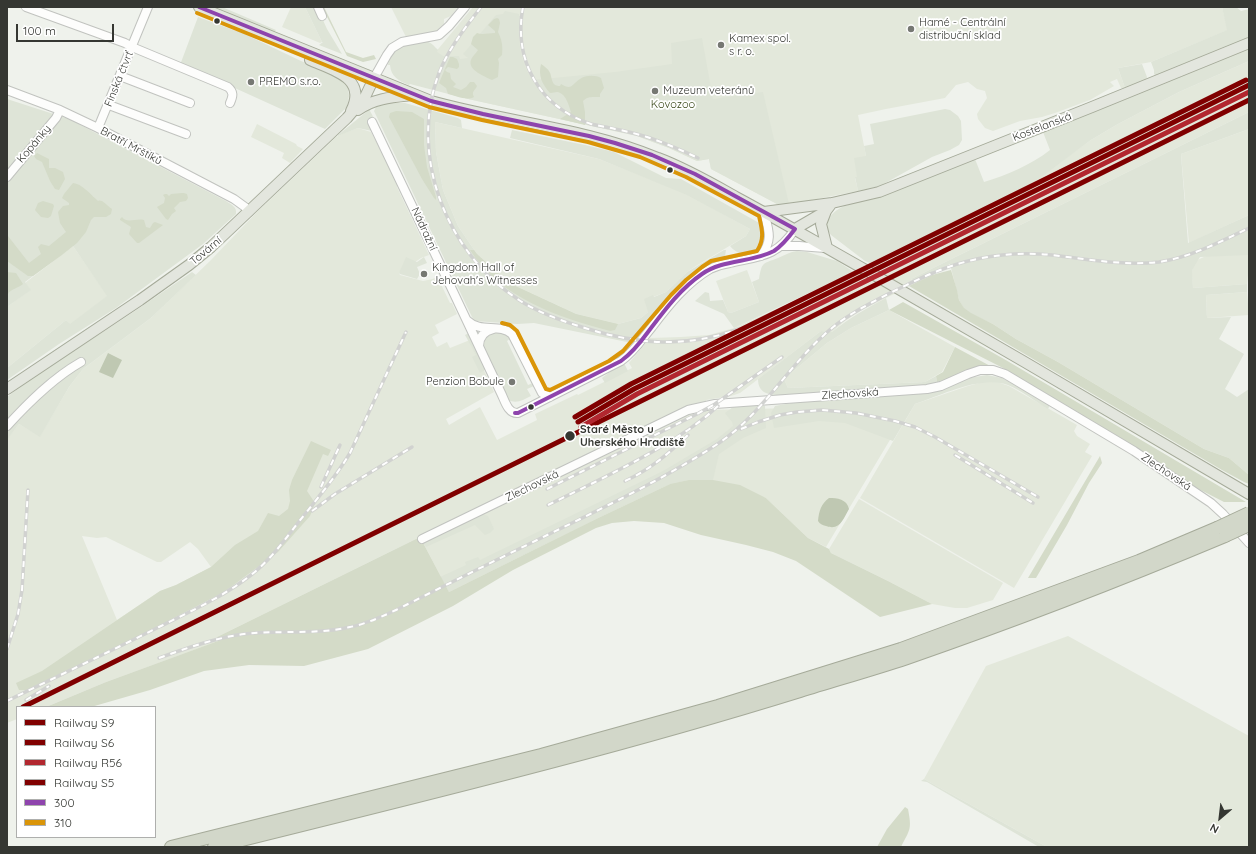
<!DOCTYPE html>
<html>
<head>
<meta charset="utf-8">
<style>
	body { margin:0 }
	#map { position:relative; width:1256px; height:854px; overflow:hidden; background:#eff2ec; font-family:Quicksand,sans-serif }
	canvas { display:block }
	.frame { position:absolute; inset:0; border:8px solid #353732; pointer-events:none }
	.legend { position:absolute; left:16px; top:706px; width:140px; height:132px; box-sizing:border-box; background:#fff; border:1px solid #aeafad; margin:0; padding:5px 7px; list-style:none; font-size:12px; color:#353732 }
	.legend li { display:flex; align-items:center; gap:8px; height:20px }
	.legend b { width:20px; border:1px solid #aeafad }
	.north { position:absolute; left:1200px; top:798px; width:40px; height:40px; -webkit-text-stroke:3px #fff; paint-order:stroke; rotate:208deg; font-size:11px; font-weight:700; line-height:16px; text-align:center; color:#353732 }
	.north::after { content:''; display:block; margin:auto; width:14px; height:18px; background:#353732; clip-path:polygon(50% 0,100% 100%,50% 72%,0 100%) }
	.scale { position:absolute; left:16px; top:24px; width:98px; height:18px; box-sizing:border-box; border:2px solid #353732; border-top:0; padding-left:5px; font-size:12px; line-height:14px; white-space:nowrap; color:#353732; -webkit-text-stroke:3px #fff; paint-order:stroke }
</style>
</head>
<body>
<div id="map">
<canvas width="1256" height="854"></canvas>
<div class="frame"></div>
<ul class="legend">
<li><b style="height:5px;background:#800000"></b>Railway S9</li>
<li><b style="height:5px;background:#800000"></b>Railway S6</li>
<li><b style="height:5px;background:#b2272f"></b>Railway R56</li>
<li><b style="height:5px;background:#800000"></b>Railway S5</li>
<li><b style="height:5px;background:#8e44ad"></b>300</li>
<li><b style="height:5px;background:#da9508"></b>310</li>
</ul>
<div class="north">N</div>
<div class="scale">100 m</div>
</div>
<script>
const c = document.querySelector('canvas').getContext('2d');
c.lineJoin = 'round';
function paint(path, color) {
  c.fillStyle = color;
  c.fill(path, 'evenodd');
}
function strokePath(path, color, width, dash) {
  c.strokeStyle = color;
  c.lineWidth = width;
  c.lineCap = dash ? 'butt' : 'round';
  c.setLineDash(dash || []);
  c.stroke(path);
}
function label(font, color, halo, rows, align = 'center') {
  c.font = font + ' Quicksand,sans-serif';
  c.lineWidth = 3.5;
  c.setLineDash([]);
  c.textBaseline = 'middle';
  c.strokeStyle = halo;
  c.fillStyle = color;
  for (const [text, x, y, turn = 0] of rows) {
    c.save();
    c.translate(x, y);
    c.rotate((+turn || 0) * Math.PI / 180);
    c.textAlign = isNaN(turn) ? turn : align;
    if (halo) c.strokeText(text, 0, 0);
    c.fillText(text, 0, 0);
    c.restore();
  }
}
const built = new Path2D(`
	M291,7H305L322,42L320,43L282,27Z
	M391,7H458L451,16L444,19V24L436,33L406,37Z
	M473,7H1222L1228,30L1151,62L1118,68L1125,88H1121L1117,79L1110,82L1114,86L1090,100L1055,113L1042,117L1020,121L993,131L985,128L978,119L977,114L987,98L985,91L977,89L968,82L956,85L945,98L886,109L858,115L866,156L857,177L855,178L858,191L786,205L777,204L711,169L709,159L697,161L669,148L637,136L468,99L410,83Z
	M1249,61V112L911,279L916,283L864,309L845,321L832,332L821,331L740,393L731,396L706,400L709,410L875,406L912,403L826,547L808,538L766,498L670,484L596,519L449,592L420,537L217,637L219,641L106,682L46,707H17V719L7,723V439L19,424L40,436L69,387L83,369L151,318L210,261L256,213L336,137L344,133L358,128L371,132L398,184L397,187L429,255L421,258L399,273L400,275L423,281L433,279L437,276L450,303H452L457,314L435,325L439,333L432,337L437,347L447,342L450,348L470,340L494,392L446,419L449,425L480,407L497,440L537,420L535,414L577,394L578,395L632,368L629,363L650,338L681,337L709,335L734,328L794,301L876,260L880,262L1015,194L1091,140L1118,124L1179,92ZM82,536L97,538L106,537L157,562H161L190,542L198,549L211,567L176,585L160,591L117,620Z
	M435,122L599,159L687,194L750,229L746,236L696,266L687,272L666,292L653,297L648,312L641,318L618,324L576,314L509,283L477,254L458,226L443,190L436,152Z
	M257,124L296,144L297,146L303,149L290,163L282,158L284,153L251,137Z
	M1249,129V215L1189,243L1181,154Z
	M73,246L108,296L70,325L66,320L7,368V307L30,290L25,283Z
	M1249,246V264L1247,284L1193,288L1191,263L1221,249Z
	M747,270L759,302L731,313L728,312L716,281Z
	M1247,292L1249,315L1207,318L1206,295Z
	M889,310L955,347L942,372L925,382L788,388L784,379L827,343L851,328Z
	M983,382H997L1009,386L1077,425L1074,431L1077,436L1090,444L1085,452L1092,456L1014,588L860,498L915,404L968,386Z
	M859,499L1003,583L993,600L967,608H955L932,604L888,581L831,553L829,549Z
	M1068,636L1249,736V847H1047L924,779L986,666Z`);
const green = new Path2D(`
	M215,7H222L276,30L273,33Z
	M305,7H317L327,29L342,54L319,45L323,42H322Z
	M1222,7H1236L1241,11L1249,9V40L1156,76L1154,74V70L1151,62L1227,30Z
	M505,11L519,14V16H520C517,36 520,64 533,80L615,72L672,64L671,43L702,38L713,99L763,92L789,204H777L711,169L709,159L697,161L669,148L637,136L468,99L410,84L409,85C399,81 391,77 390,65H388C390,49 402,46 416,43C419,42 424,41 428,42C432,43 435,47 438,50L437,52L443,56H459L460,59L468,58L463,54L496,15L503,14Z
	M198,17L236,31V30L301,61L337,76L345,83L348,87L349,96L347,107L325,129L215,79L180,65Z
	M1249,47V61L1179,92L1118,124L1091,140L1044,175L1015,194L880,262L876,260L870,263L865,261L831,235C820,222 835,208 848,205C858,201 869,200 879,197L880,196L975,159L984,182C1007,175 1031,165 1050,150L1043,132Z
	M1142,64L1147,77L1146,80L1125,88L1118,68Z
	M7,99L69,119L226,201C232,205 237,207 236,214L203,244L116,308L59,344L7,380V368L66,320L70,324L107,296L73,246L25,282L31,290L7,307Z
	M392,102L405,103L458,118L461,120L462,128L435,122L436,152L443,190L458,226L477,254L509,283L576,314L618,324L641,318L648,312L644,299L653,295L654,297L666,292L687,272L724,250H726L725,256L716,263L632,343L534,323L517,324L475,321L472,317L374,111L376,107Z
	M371,108L370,111L375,120L372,131L358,128L338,136V135Z
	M945,109L950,110L958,116L961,121L962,140L959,145L950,150L932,157L880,186L858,191L855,177H857L854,158L866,156L864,146L874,144L870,124Z
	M1249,112V129L1181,154V155L1188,243L1249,215V255L1200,257L1192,270L1193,288L1247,284V292L1206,295L1207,318L1231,317L1219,339L1244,354L1225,389L1237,397L1249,389V475L1229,458L1204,449L1058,362L1016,339L993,324L971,314L964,309L959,300L950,264L917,283L911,279Z
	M512,130L585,145L614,152L666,178L681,179L761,224L763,228L765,235H767C765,239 765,244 763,247C755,260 738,256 730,246L746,236L750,229L687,195L599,159L510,138Z
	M797,251L807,252L837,261L854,272L734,328L724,314L695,301L705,292L709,293L710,301L723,300L728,312L731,313L759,302L752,282L759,279C762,261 763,264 778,258C785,255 790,252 797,251Z
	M406,257L417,262L424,257L427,263L417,267L420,274L417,279L400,274L399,273Z
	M192,272L196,275L151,318L83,369L69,387L40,437L19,424L7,440V397L28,381L132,313Z
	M886,298L889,310L851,328L827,343L784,379L788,388L925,382L936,376L937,382L924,386L787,395C775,395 758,397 758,379L821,331L832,332C849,318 867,308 886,298Z
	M494,332H503L511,338L507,341L528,385L533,383L534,386L527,389L531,396C523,400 517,404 508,400C502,389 479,351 482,341C484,336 490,334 494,332Z
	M469,333L486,367L485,370L480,373L472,357L476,355L465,335Z
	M624,363L628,371L605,383L602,378L611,371Z
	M987,375L1002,378L1050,405L1048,409C1036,402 1021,390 1008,385C981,375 942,395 915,404L893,441L845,423L819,421L774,428L771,413L775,406L808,400L947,387L969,378Z
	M743,406H765L766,428L743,438L719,454L713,480H689L670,484L596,519L449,592L440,577L466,565L465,562L478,557L480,560L663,471L717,439L733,426L732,422L725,413L733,407Z
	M482,514L488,516L494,529L490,533L485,535L475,525L426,547L422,541Z
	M924,779L1047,847H1039L927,782L921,781Z`);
const forest = new Path2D(`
	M322,7H324L346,52L363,58L374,55L376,59L363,62L347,56Z
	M497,18L499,19L500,23L498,32C502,40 503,46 502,55L498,59L499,63L498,77L492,80C486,77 467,70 471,60C472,57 476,53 478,50L471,44L473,37L477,33C482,35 488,33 495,33V31L488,25L494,19Z
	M450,57H453L457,59L459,64V67L457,69L448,67L445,70L447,72L450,73L451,79L456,84L453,87L461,90L466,87L470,82H474L477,86C475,91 471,91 474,97C467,101 456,96 448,94L446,88L439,83Z
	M541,64C544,66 547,68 549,71C553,77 550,86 560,86L561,84C572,91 572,84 580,79C585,75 596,75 601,78L604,88L600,94V97C593,97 587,96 583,101L585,112V125L560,119L571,112C569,106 566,93 557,92C555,92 553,93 550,93C542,84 538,76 541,64Z
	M396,111L412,112L424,119V145L427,167L436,197V200L434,198L422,179L389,117L390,113Z
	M37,153L49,159V168H55L63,172L65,179L59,190L55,189L50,181L42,162L36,159L34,156Z
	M73,183C82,184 89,193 96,199C100,203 97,199 102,201C105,203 109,207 112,209L111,214L106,217H94L91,220L86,232L77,243L62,255L33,276H28L7,261V237L8,236L29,263L41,254L38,247L41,244L49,246L66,232L60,223L58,212L63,206L69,205V203L62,198L64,194Z
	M182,193H184L187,194L188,198L186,201L180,202L174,208L176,211L172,214L168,220L166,219L157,207L164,203L165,198L163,195L165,194H167L169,196L171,194Z
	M43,201L53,204L54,206L51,216L48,218L41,217L35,210L38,203Z
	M122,217C127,224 136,218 144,220L146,227L150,228L153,223L155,222L163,225L139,243H137L129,234L131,227L120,220V219Z
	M470,250H474L477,254L509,283L576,314L618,324L615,330L610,331C558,317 500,298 470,250Z
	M951,270L957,290L959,300L964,308L971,313L993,324L1016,339L1058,362L1204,449L1229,458L1249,475V484L1244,482L1222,470L909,286L932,275Z
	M7,272L16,273L23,284C19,288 10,289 8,294C8,296 8,299 7,301Z
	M903,302L1004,359L1246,502H1224L1185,482L1144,452L1003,368L889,310Z
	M955,347L994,368L937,382L936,376L943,372Z
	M311,441L331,450L328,456L323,454L307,491L315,503L310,516L278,552L224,592L91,661L30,690H19L16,683L42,671L160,591L176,585L211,567L235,545L258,531L268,513L279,516L288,509L290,501L289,490L292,480Z
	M1100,456L1102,463L1089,483L1067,525L1036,578H1028Z
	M689,480H713L740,485L766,498L808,538L829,549L831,553L888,581L932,604L880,617L796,561L773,552L746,545L701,535L664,523L634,521L612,523L596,528L513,570L453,606L368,649L304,666L249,665L204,671L150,690L91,707H46L106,682L218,641L217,637L420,537L449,592L596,519L670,484Z
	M905,807L908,809C912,830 910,829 901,847H877L887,829Z`);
const water = new Path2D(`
	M108,353L122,360L113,378L99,372Z
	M829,498C837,498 847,499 849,509C843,519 840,531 826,526C822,525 820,524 818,521C819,511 821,504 829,498Z`);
const minor = new Path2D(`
	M26,7L125,43L132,47L228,87C234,92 233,96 230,103
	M318,7L322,16
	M120,76L190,103
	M374,78L387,55L392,48L402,42L439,35L449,26L465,7
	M7,90L60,110L98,128L234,199L245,207L249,212
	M109,105L186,134
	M372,122L449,283L501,393C505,401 508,414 518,413L621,361C634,352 642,339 652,327C668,306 686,283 710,269C716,266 723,264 730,263C760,256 777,257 795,229
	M98,128L148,7
	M7,177L56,118L60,110
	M782,246H799L825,248
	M761,256C773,240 769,231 764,212
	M468,321C480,333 500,323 512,334L542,393L550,397
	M479,346C479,337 484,331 493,329
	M7,426C29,402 53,378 81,362
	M422,539L688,410L715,404L927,389L941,386L968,374L980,370H993L1005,374L1134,451L1211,503L1223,514L1249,543`);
const major = new Path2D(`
	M199,7L431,101C506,122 586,128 658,158C685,168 711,183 736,197C779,220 821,245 864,269C993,343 1121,418 1249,494
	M310,60C333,70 368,78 351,111
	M358,110C374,98 394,97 413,95
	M826,211L821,224L827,248
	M764,212L832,203L879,192L1092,107L1249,43
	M795,229L826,211L832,203
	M7,389L140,300L189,265L211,247L347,118L365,97L374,78`);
const highway = new Path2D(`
	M171,847L541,755L718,706L901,649L1139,561L1217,528
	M214,847C410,798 607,751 800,691C835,680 871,670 907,658C1014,621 1120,580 1225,536`);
const rail = new Path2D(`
	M481,7C465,28 449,48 439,73C408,155 446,253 519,300C539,313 562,321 585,328C638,345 686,348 739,329
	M523,7C513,60 539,107 591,124C599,126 607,127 615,129C626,131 637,134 647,137C665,143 681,150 698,158
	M741,429L758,422L780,415L797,412L822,410L856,413L895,421L915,427L935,437L1038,497
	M955,455L1033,503
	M625,481C651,469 668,454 688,435
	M321,487L340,445
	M547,489L697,414L715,404L782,357
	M548,505C585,487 623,469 659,448C680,436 700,423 718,406
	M312,511L335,494L412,447
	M7,649L18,614L22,590L28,490
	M159,658C187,648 215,638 244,634C279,630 316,635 350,627C366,624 381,617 396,610C454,581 512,552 570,524C621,499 672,474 719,443C763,413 786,369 824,335C844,316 869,304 894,291C907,285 920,278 933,273C970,257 1012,251 1052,255C1088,259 1123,266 1159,262C1191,257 1220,242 1249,228
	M26,700L49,686
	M7,701C58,676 109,652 159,627C191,611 223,597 251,575C273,558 288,535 305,514C321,494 337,475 350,453L406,332`);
const highwayBridge = new Path2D(`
	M1217,528L1249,513
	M1225,536L1249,525`);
const bus1 = new Path2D(`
	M199,7L431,101L483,114L589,136L615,143L652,155L695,174L795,229
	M515,413H518L621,361C632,353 640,343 648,332C664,311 680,289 702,274C723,259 751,263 774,251C783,245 789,237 795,229`);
const bus2 = new Path2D(`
	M197,13L429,107L482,120L588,142L640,157L686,177L759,216C762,229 765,239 757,251L711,261L702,267L686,280L671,295L623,351L609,361L550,390L546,389L517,331L510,325L502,323`);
const rail1 = new Path2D(`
	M23,707L1249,100`);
const rail2 = new Path2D(`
	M578,422L634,389L1249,85`);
const rail3 = new Path2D(`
	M581,427L637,394L1249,92`);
const rail4 = new Path2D(`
	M575,417L631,384L1246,80`);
const markers = [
	[217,21,3.5,"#353732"],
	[911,29,4,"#767873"],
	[721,45,4,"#767873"],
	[251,82,4,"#767873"],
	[655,91,4,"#767873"],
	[670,170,3.5,"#353732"],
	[424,274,4,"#767873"],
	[512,382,4,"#767873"],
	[531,407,3.5,"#353732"],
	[570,436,5.5,"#353732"]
];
const poiNames = [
	["Hamé - Centrální",919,23],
	["distribuční sklad",919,36],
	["Kamex spol.",729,39],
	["s r. o.",729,52],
	["PREMO s.r.o.",259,82],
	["Muzeum veteránů",663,91],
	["Kingdom Hall of",432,268],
	["Jehovah's Witnesses",432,281],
	["Penzion Bobule",504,382,"right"]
];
const streetNames = [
	["Finská čtvrť",119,79,-68],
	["Kostelanská",1042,127,-21],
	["Kopánky",34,144,-50],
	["Bratří Mrštíků",131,146,28],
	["Nádražní",424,229,65],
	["Tovární",206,251,-40],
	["Zlechovská",850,394,-4],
	["Zlechovská",1166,472,34],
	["Zlechovská",532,486,-26]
];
const parkNames = [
	["Kovozoo",673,105]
];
const stopNames = [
	["Staré Město u",580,430],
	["Uherského Hradiště",580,443]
];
paint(built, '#e3e8db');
paint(green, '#dee4d7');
paint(forest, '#d4dbc8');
paint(water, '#bfc8b2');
strokePath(minor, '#c1c3bf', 10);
strokePath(major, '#a5aa99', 12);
strokePath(highway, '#a5aa99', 14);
strokePath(minor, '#fdfdfc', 8);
strokePath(major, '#e3e6de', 10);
strokePath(highway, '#d2d7c9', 12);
strokePath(rail, '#d1d2d0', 3.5);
strokePath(rail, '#fff', 2, [6]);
strokePath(highwayBridge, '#a5aa99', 14, []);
strokePath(highwayBridge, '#d2d7c9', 12);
strokePath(bus1, '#8e44ad', 4);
strokePath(bus2, '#da9508', 4);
strokePath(rail1, '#800000', 5);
strokePath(rail2, '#800000', 5);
strokePath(rail3, '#b2272f', 5);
strokePath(rail4, '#800000', 5);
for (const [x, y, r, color] of markers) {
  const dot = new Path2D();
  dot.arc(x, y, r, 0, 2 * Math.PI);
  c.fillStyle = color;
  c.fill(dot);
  strokePath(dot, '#fff', 1.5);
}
label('11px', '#353732', '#fff', poiNames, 'left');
label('11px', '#353732', '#fff', streetNames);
label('11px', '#3a4819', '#fff', parkNames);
label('bold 11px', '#353732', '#fff', stopNames, 'left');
</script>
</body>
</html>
